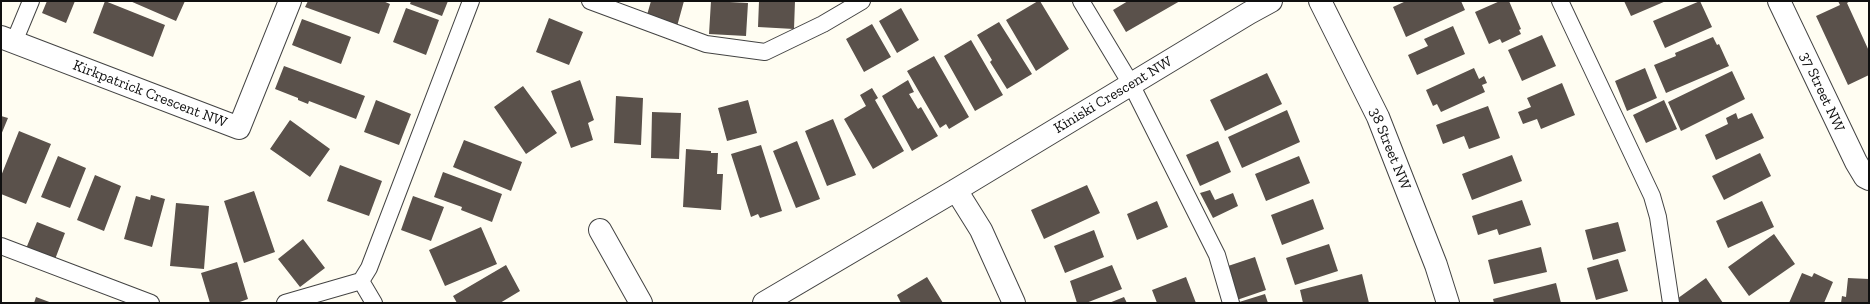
<!DOCTYPE html>
<html>
<head>
<meta charset="utf-8">
<style>
	body { margin:0 }
	#map { position:relative; width:1870px; height:304px; overflow:hidden; background:#fffdf2; font-family:"Zilla Slab",serif }
	canvas { display:block }
	.frame { position:absolute; inset:0; border:2px solid #101010; pointer-events:none }
</style>
</head>
<body>
<div id="map">
<canvas width="1870" height="304"></canvas>
<div class="frame"></div>
</div>
<script>
const c = document.querySelector('canvas').getContext('2d');
c.lineJoin = 'round';
function paint(path, color) {
  c.fillStyle = color;
  c.fill(path, 'evenodd');
}
function strokePath(path, color, width, dash) {
  c.strokeStyle = color;
  c.lineWidth = width;
  c.lineCap = dash ? 'butt' : 'round';
  c.setLineDash(dash || []);
  c.stroke(path);
}
function label(font, color, halo, rows, align = 'center') {
  c.font = font + ' "Zilla Slab",serif';
  c.lineWidth = 4;
  c.setLineDash([]);
  c.textBaseline = 'middle';
  c.strokeStyle = halo;
  c.fillStyle = color;
  for (const [text, x, y, turn = 0] of rows) {
    c.save();
    c.translate(x, y);
    c.rotate((+turn || 0) * Math.PI / 180);
    c.textAlign = isNaN(turn) ? turn : align;
    if (halo) c.strokeText(text, 0, 0);
    c.fillText(text, 0, 0);
    c.restore();
  }
}
const building = new Path2D(`
	M47,1H75L66,23L42,13Z
	M105,1L165,25L153,57L93,33Z
	M130,1H185L176,21Z
	M308,1H383L390,4L379,34L305,7Z
	M411,1H448L442,16L410,4Z
	M651,1H684L676,30L645,22Z
	M711,1L748,3L746,36L709,34Z
	M759,1H795L794,29L758,27Z
	M1038,1H1040L1069,49L1036,71L1006,20Z
	M1128,1H1180L1126,32L1113,10Z
	M1406,1H1461L1465,10L1406,37L1393,7Z
	M1500,1H1509L1521,29L1519,30L1521,34L1502,43L1500,39L1489,44L1475,12Z
	M1624,1H1666L1631,16Z
	M1700,1L1712,27L1665,48L1653,21Z
	M1838,1H1850L1847,3L1869,51V75L1848,85L1816,16L1840,5Z
	M406,8L439,20L426,55L393,42Z
	M901,8L919,40L897,53L879,21Z
	M549,18L583,32L569,65L536,52Z
	M302,19L351,37L341,64L292,45Z
	M999,22L1032,74L1007,89L990,62L992,60L977,35Z
	M872,24L891,57L864,72L846,39Z
	M1453,26L1465,54L1417,75L1408,55L1428,46L1424,39Z
	M1542,35L1556,66L1522,81L1508,50Z
	M1713,37L1717,45L1719,44L1729,66L1666,93L1654,65L1676,56L1675,53Z
	M971,40L1003,95L975,111L944,56Z
	M934,56L969,117L949,129L946,124L940,128L907,71Z
	M284,66L365,96L356,119L309,101L308,104L298,100V98L275,89Z
	M1474,68L1479,79L1484,76L1487,83L1482,85L1485,92L1441,112L1437,104L1433,106L1426,90Z
	M1645,68L1657,98L1627,111L1615,81Z
	M1732,71L1745,99L1681,131L1668,102Z
	M1267,73L1282,104L1225,131L1210,100Z
	M580,80L594,120L588,123L593,140L571,148L551,91Z
	M908,80L914,92L909,94L918,109L921,107L938,136L912,151L882,96Z
	M1562,83L1575,115L1541,129L1537,119L1523,124L1518,112L1531,107L1527,98Z
	M523,86L557,133L526,154L494,107Z
	M872,88L878,98L875,100L904,151L873,169L844,119L866,106L860,95Z
	M616,96L643,98L641,145L614,143Z
	M376,100L411,114L399,145L364,132Z
	M748,100L757,133L727,141L718,108Z
	M1664,100L1677,129L1646,143L1633,115Z
	M1488,106L1500,138L1469,149L1464,136L1443,144L1436,125Z
	M1287,110L1300,142L1242,168L1228,137Z
	M652,112L681,113L679,159L651,158Z
	M1736,113L1738,119L1752,113L1764,138L1716,160L1705,135L1728,124L1726,118Z
	M1,116L8,118L1,135Z
	M833,119L856,175L827,186L805,131Z
	M290,120L330,149L310,177L270,149Z
	M19,131L51,144L26,204L1,194V176Z
	M464,140L522,162L511,191L453,167Z
	M797,141L820,199L796,208L773,151Z
	M1218,141L1231,172L1200,186L1186,155Z
	M761,145L782,211L760,218L758,214L751,217L731,154Z
	M686,149L711,151V153H718L717,174H723L721,210L683,207Z
	M1760,153L1771,176L1724,200L1712,176Z
	M1512,155L1522,181L1472,200L1462,174Z
	M58,156L86,168L70,208L41,197Z
	M1299,156L1310,183L1266,201L1255,174Z
	M340,165L382,181L369,216L327,201Z
	M443,172L502,194L492,222L461,210L462,207L434,197Z
	M95,175L121,186L104,231L77,220Z
	M1087,185L1100,213L1044,239L1031,210Z
	M1210,190L1215,200L1233,193L1238,206L1213,218L1200,193Z
	M254,191L275,252L244,263L224,201Z
	M151,195L165,199L152,247L124,239L136,196L150,200Z
	M413,196L444,207L431,241L401,230Z
	M1313,199L1324,229L1282,245L1271,215Z
	M1522,200L1531,225L1499,235L1497,229L1478,235L1472,216Z
	M1157,201L1168,227L1137,240L1127,214Z
	M1762,201L1774,227L1728,248L1716,221Z
	M176,203L209,206L204,269L170,266Z
	M37,222L65,233L54,262L25,251Z
	M1618,222L1626,251L1593,260L1585,230Z
	M481,227L497,264L445,286L429,250Z
	M1094,230L1104,257L1065,273L1054,246Z
	M1774,234L1795,264L1749,296L1728,267Z
	M303,239L325,268L300,287L278,259Z
	M1329,244L1338,271L1295,285L1286,258Z
	M1541,247L1547,272L1494,284L1488,260Z
	M1255,257L1266,290L1234,301L1222,268Z
	M1618,259L1628,291L1596,300L1587,268Z
	M237,262L248,299L237,303H210L201,273Z
	M506,265L520,291L500,303H457L453,296Z
	M1112,265L1122,289L1086,303H1077L1070,281Z
	M1802,273L1812,277L1814,273L1833,282L1824,303H1789Z
	M1362,274L1369,303H1303L1300,290Z
	M927,277L943,303H901L897,295Z
	M1186,277L1196,303H1157L1152,290Z
	M1706,278L1723,303H1676L1674,301Z
	M1848,278L1869,279V303H1841L1842,296L1846,297Z
	M1556,283L1561,303H1494L1493,299Z
	M1265,294L1268,303H1236Z
	M36,297L52,303H34Z
	M1124,297L1127,303H1109Z`);
const service = new Path2D(`
	M590,1L706,44L765,52L823,24L862,1
	M1081,1L1131,84L1217,255L1231,303
	M1560,1L1652,196L1658,217L1671,303
	M14,42L31,1
	M1,246L151,303
	M361,281L374,303
	M285,303L361,281L369,268L471,1`);
const minor = new Path2D(`
	M1779,1L1856,162L1865,177L1869,179
	M1,37L239,128L290,1
	M956,190L981,230L1014,303
	M600,230L641,303
	M764,303L956,190L1249,13L1271,1`);
const tertiary = new Path2D(`
	M1320,1L1378,117L1436,265L1448,303`);
const streetNames = [
	["37 Street NW",1822,92,65],
	["Kirkpatrick Crescent NW",150,94,21],
	["Kiniski Crescent NW",1113,95,-31],
	["38 Street NW",1390,149,68]
];
paint(building, '#5a514b');
strokePath(service, '#434343', 18);
strokePath(minor, '#434343', 24);
strokePath(tertiary, '#434343', 24);
strokePath(service, '#fff', 16);
strokePath(minor, '#fff', 22);
strokePath(tertiary, '#fff', 22);
label('15px', '#101010', '#fff', streetNames);
</script>
</body>
</html>
